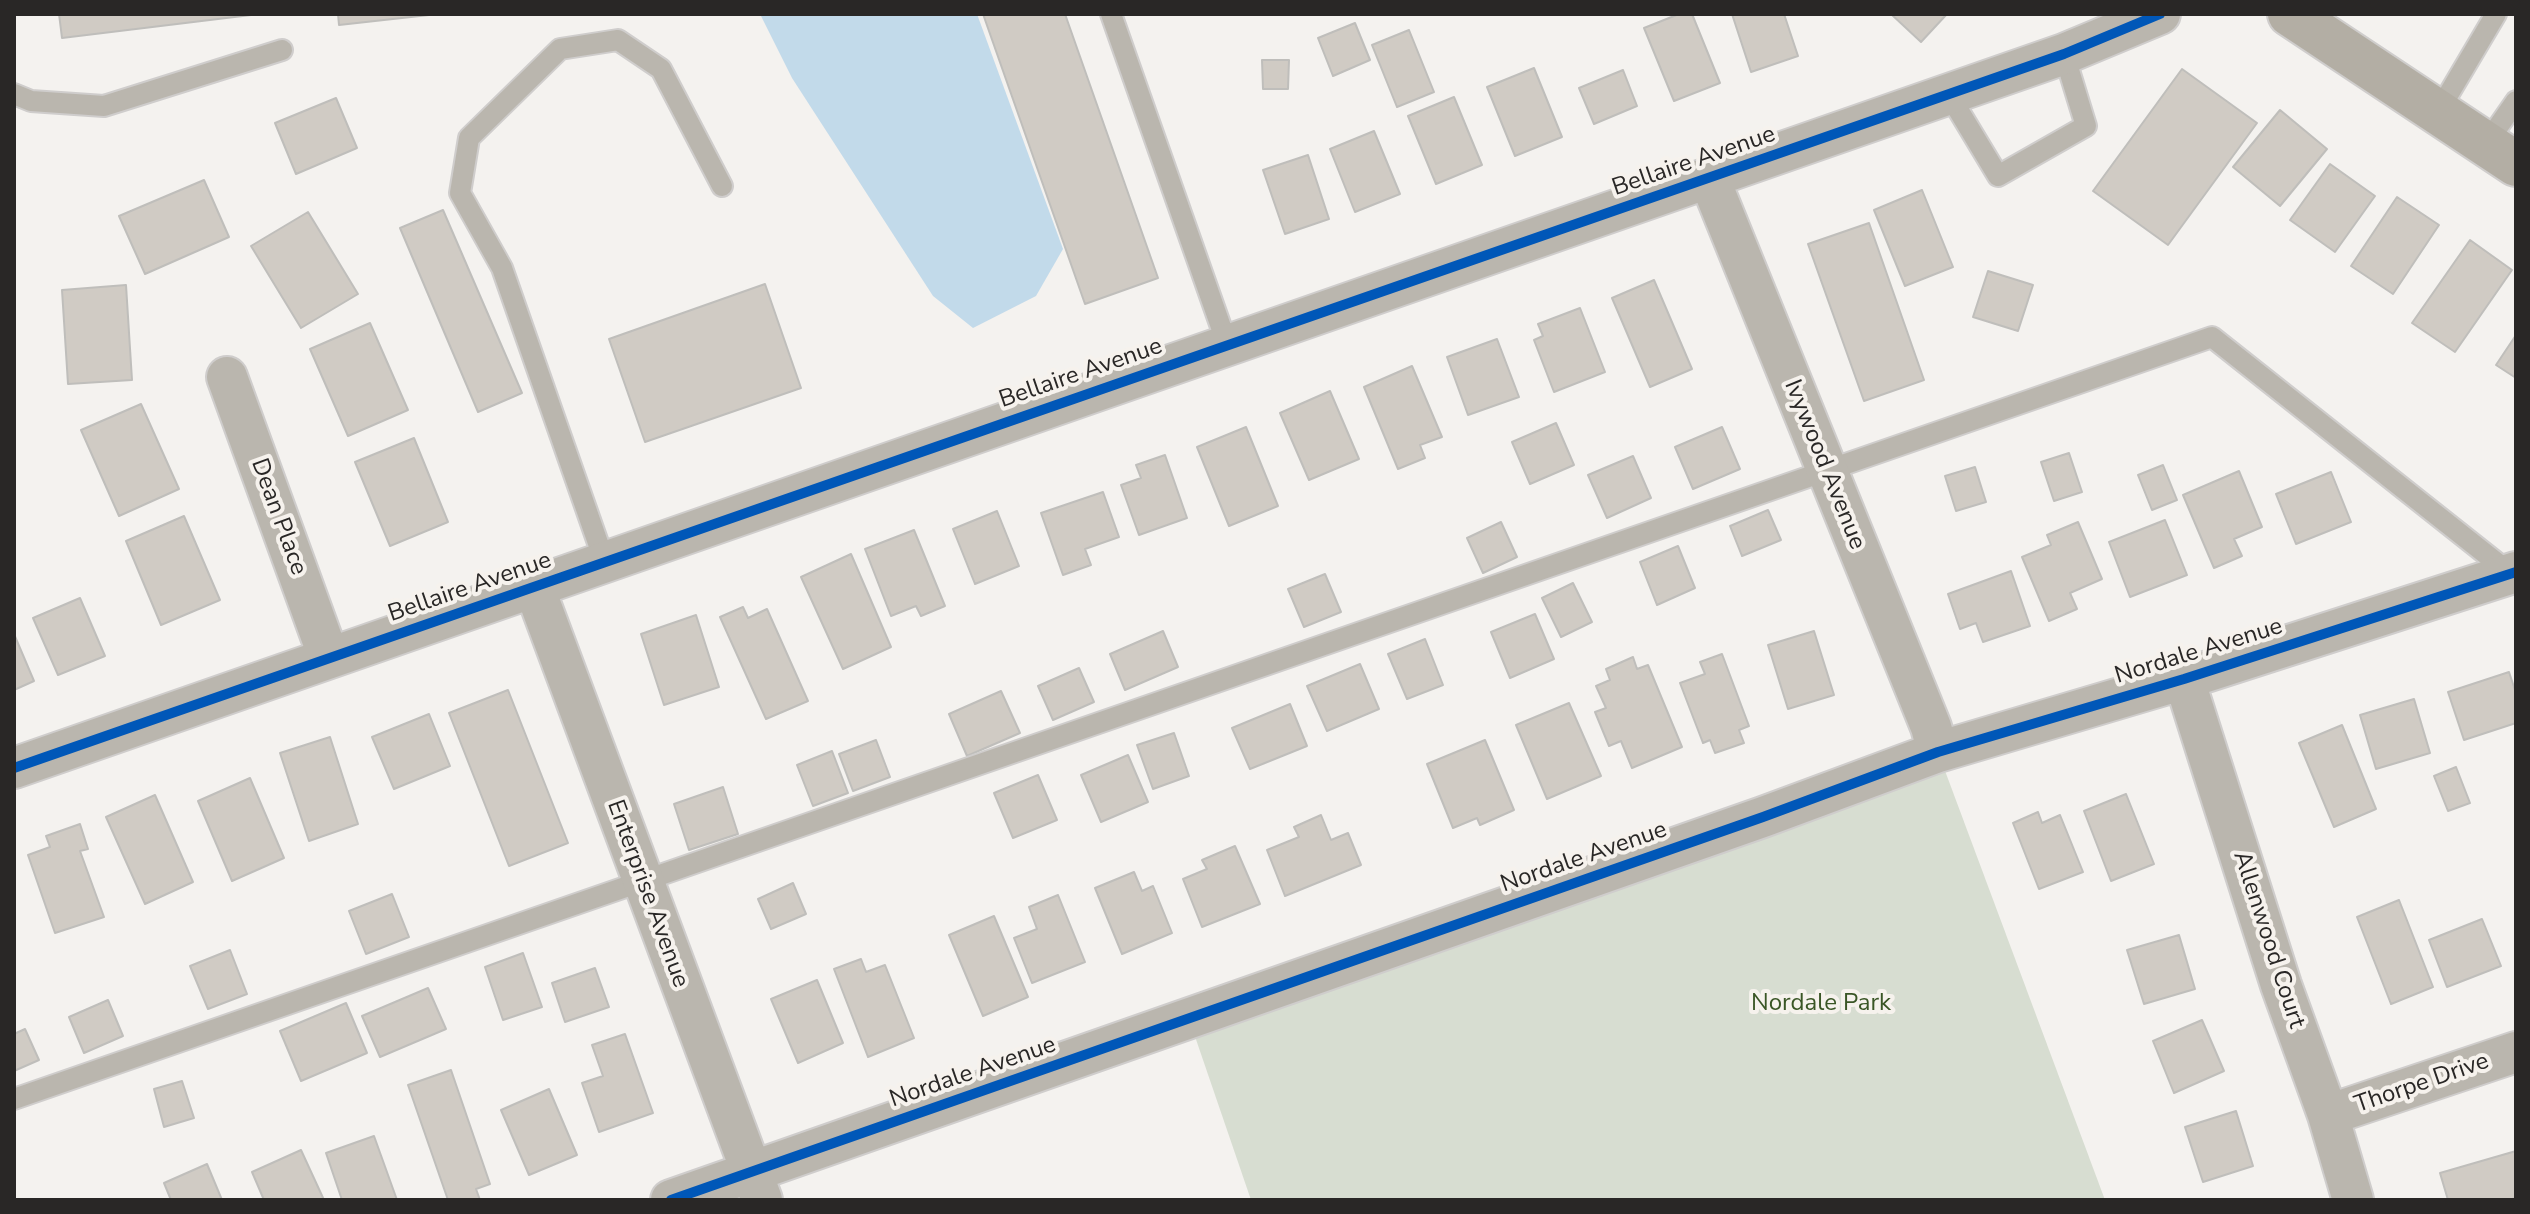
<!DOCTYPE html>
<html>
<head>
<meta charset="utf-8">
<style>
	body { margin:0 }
	#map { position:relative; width:2530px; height:1214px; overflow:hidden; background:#f4f2ef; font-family:"Nunito Sans",sans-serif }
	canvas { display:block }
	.frame { position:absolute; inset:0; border:16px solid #292726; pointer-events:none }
</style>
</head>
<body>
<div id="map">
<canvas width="2530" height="1214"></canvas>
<div class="frame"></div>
</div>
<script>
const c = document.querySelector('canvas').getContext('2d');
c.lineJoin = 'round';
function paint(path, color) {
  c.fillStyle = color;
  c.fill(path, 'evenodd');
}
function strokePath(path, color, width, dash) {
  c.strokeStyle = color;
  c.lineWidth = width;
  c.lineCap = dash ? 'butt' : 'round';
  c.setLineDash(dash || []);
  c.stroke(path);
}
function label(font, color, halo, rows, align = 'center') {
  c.font = font + ' "Nunito Sans",sans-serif';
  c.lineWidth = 8;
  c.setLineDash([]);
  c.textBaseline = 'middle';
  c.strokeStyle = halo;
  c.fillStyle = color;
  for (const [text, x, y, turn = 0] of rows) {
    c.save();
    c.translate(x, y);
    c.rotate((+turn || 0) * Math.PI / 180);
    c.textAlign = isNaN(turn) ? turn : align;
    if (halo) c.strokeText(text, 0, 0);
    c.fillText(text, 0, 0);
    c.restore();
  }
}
const green = new Path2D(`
	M1938,752L2105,1200H1251L1189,1019Z`);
const water = new Path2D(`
	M760,14H977L1063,249L1036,296L973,328L933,296L792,78Z`);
const building = new Path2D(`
	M59,14H251V15L62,38Z
	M338,14H438L339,25Z
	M983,14H1065L1158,278L1085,304Z
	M1679,14H1692L1720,83L1674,101L1644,28Z
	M1732,14H1784L1798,56L1751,72Z
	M1891,14H1947L1921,42Z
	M1355,23L1370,60L1333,76L1318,38Z
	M1409,30L1434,92L1397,107L1372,45Z
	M1262,60H1289L1288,89H1263Z
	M1534,68L1562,137L1515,156L1487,87Z
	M2182,69L2257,123L2168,245L2093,191Z
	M1623,70L1637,106L1594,124L1579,88Z
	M1454,97L1482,165L1436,184L1408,116Z
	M336,98L357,148L296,174L275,123Z
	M2280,110L2327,149L2280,206L2233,167Z
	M1374,131L1400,194L1355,212L1330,149Z
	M1308,155L1329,219L1285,234L1263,170Z
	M2330,164L2375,196L2335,252L2290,220Z
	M204,180L229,237L145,274L119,216Z
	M1922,190L1953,267L1905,286L1874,210Z
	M2397,197L2439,225L2393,294L2351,266Z
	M443,210L522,393L478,412L400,228Z
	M308,212L358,294L301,328L251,246Z
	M1869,223L1924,380L1864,401L1808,244Z
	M2470,240L2512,270L2455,352L2412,323Z
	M1988,271L2033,285L2018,331L1973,317Z
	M1654,280L1692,369L1650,387L1612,298Z
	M765,284L801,388L645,442L609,339Z
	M126,285L132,380L68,384L62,290Z
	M1580,308L1605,372L1554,392L1534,340L1543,336L1538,324Z
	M370,323L408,410L348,436L310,349Z
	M2516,335V378L2496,365Z
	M1497,339L1519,397L1468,415L1447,357Z
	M1412,366L1442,437L1420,445L1425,458L1398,469L1364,387Z
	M1330,391L1359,459L1309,480L1280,413Z
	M141,404L179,489L119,516L81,430Z
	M1556,423L1574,465L1530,484L1512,442Z
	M1246,427L1278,506L1229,526L1197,447Z
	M1722,427L1740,469L1693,489L1675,447Z
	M414,438L448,522L390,546L355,462Z
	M2069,453L2082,492L2054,501L2041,462Z
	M1165,455L1187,518L1139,535L1121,485L1141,478L1136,465Z
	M1633,456L1651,498L1607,518L1588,475Z
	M2163,465L2177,500L2152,510L2138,475Z
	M1975,467L1986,502L1956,511L1945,476Z
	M2239,471L2262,527L2234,539L2242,556L2214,568L2183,495Z
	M2331,472L2351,522L2296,544L2276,494Z
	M1103,492L1119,537L1085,549L1091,565L1063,575L1041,513Z
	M1768,510L1781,540L1742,556L1730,526Z
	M997,511L1019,566L975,584L953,529Z
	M184,516L220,600L161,625L126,541Z
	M2165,520L2187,575L2130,597L2109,542Z
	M1501,522L1517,557L1483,573L1467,538Z
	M2078,522L2102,579L2070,593L2077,609L2049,621L2022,557L2051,545L2047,535Z
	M914,530L945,606L921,616L916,606L891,616L865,549Z
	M1678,546L1695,588L1657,605L1640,562Z
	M851,554L891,647L843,669L801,577Z
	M2011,571L2030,626L1983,642L1976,623L1960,629L1948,594Z
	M1325,574L1341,612L1304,627L1288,589Z
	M1573,583L1592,622L1561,637L1542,598Z
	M80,598L105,656L58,675L33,618Z
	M743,607L748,618L767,609L808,701L766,719L720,617Z
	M1535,614L1554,659L1510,678L1491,632Z
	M696,615L719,687L664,705L641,634Z
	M1163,631L1178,667L1125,690L1110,654Z
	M1814,631L1834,695L1788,709L1768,645Z
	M14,634L34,681L14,690Z
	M1425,639L1443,685L1407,699L1388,654Z
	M1722,654L1749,726L1739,730L1744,743L1715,753L1710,740L1703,743L1680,683L1705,674L1700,662Z
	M1633,657L1637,669L1648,665L1682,747L1632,768L1621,741L1609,746L1595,712L1606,708L1596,686L1610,680L1606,669Z
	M1360,664L1379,709L1327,731L1307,686Z
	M1079,668L1094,702L1053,720L1038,686Z
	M2509,672L2516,693V723L2464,740L2448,692Z
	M508,690L568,843L509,866L449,713Z
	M1001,691L1020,733L967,756L949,714Z
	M2414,699L2430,753L2376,769L2360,715Z
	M1569,703L1601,776L1547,799L1516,725Z
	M1290,704L1307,746L1250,769L1232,728Z
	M429,714L450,766L394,789L372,737Z
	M2342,725L2376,809L2334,827L2299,743Z
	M1174,733L1189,776L1153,789L1137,745Z
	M330,737L358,824L309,841L280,753Z
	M876,740L890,777L853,791L839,754Z
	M1485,740L1514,810L1480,825L1477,818L1453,828L1427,764Z
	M832,751L848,793L813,806L797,765Z
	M1128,755L1148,802L1101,822L1081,775Z
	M2456,767L2470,803L2448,811L2434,776Z
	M1038,775L1057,820L1013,838L994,793Z
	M250,778L284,858L232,881L198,801Z
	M723,787L738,834L689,850L674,804Z
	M2126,794L2154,864L2111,881L2084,811Z
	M155,795L193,882L145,904L106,817Z
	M2038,812L2042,823L2060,815L2083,872L2039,889L2013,823Z
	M1321,815L1331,840L1348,833L1361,865L1285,896L1267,850L1299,837L1294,827Z
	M80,824L88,849L80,851L104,917L55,933L28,855L50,847L46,836Z
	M1235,846L1260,904L1202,927L1183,879L1207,869L1202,860Z
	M1134,872L1142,891L1153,886L1172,933L1122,954L1095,888Z
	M793,883L806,914L771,929L758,899Z
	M392,894L409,937L366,954L349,911Z
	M1058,895L1085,962L1032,983L1014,938L1037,929L1029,907Z
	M2399,900L2433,987L2391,1004L2357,917Z
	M994,916L1028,997L983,1016L949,935Z
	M2482,919L2501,966L2447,987L2429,940Z
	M2179,935L2195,989L2144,1004L2127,950Z
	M230,950L247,994L208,1009L190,966Z
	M523,953L542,1007L503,1020L485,967Z
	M861,959L866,972L885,965L914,1038L868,1057L834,969Z
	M595,968L609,1007L565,1022L552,983Z
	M817,980L843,1043L798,1063L771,999Z
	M428,988L446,1029L380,1057L362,1016Z
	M108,1000L123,1036L84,1053L69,1017Z
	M346,1003L367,1053L301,1081L280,1031Z
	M2202,1020L2224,1071L2174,1093L2153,1041Z
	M25,1029L39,1060L14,1071V1034Z
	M625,1034L653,1113L599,1132L582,1083L603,1076L592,1045Z
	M451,1070L490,1184L476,1189L480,1200H448L408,1085Z
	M182,1081L194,1118L164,1127L154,1089Z
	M549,1089L577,1155L529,1175L501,1110Z
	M2236,1111L2253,1166L2203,1182L2185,1127Z
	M374,1136L397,1200H342L326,1153Z
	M301,1150L324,1200H264L252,1172Z
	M2516,1151V1198L2508,1200H2448L2440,1173Z
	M207,1164L222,1200H171L164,1183Z`);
const lane = new Path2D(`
	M1111,14L1227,344
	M1948,93L1998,176L2086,126L2064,54
	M14,94L31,101L104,106L282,50
	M2438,112L2496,14
	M2486,144L2516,101
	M605,563L502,268L460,193L469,138L560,49L618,40L661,69L722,186
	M14,1099L2212,337L2511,574`);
const street = new Path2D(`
	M1709,178L1931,727L1938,752
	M227,377L329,658
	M534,587L762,1200
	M2184,679L2281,985L2328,1115L2353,1200
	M14,768L2064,54L2160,14
	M2328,1115L2516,1052
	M671,1200L1763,817L1938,752L2184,679L2516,572`);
const primary = new Path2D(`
	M2290,14L2516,164`);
const cycleway = new Path2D(`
	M14,768L2064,54L2160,14
	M671,1200L1763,817L1938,752L2184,679L2516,572`);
const streetNames = [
	["Bellaire Avenue",1694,162,-19],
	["Bellaire Avenue",1081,374,-19],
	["Ivywood Avenue",1824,465,68],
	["Dean Place",278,517,70],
	["Bellaire Avenue",470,588,-19],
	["Nordale Avenue",2199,652,-17],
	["Nordale Avenue",1584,858,-19],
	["Enterprise Avenue",647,894,70],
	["Allenwood Court",2268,940,72],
	["Nordale Avenue",973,1073,-19],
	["Thorpe Drive",2422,1084,-19]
];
const parkNames = [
	["Nordale Park",1821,1004]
];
paint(green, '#d7ddd1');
paint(water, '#c2daea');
paint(building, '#d0cbc4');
strokePath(building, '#bfbebb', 2);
strokePath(lane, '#cfcdcc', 24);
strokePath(street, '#cfcdcc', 44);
strokePath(primary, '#cfcdcc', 48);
strokePath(lane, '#bab6ae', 20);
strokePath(street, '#bab6ae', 40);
strokePath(primary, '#b3aea4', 44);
strokePath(cycleway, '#0057b8', 10);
label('24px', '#292726', '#f6f2ed', streetNames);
label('24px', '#3a5626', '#f6f2ed', parkNames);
</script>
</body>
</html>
